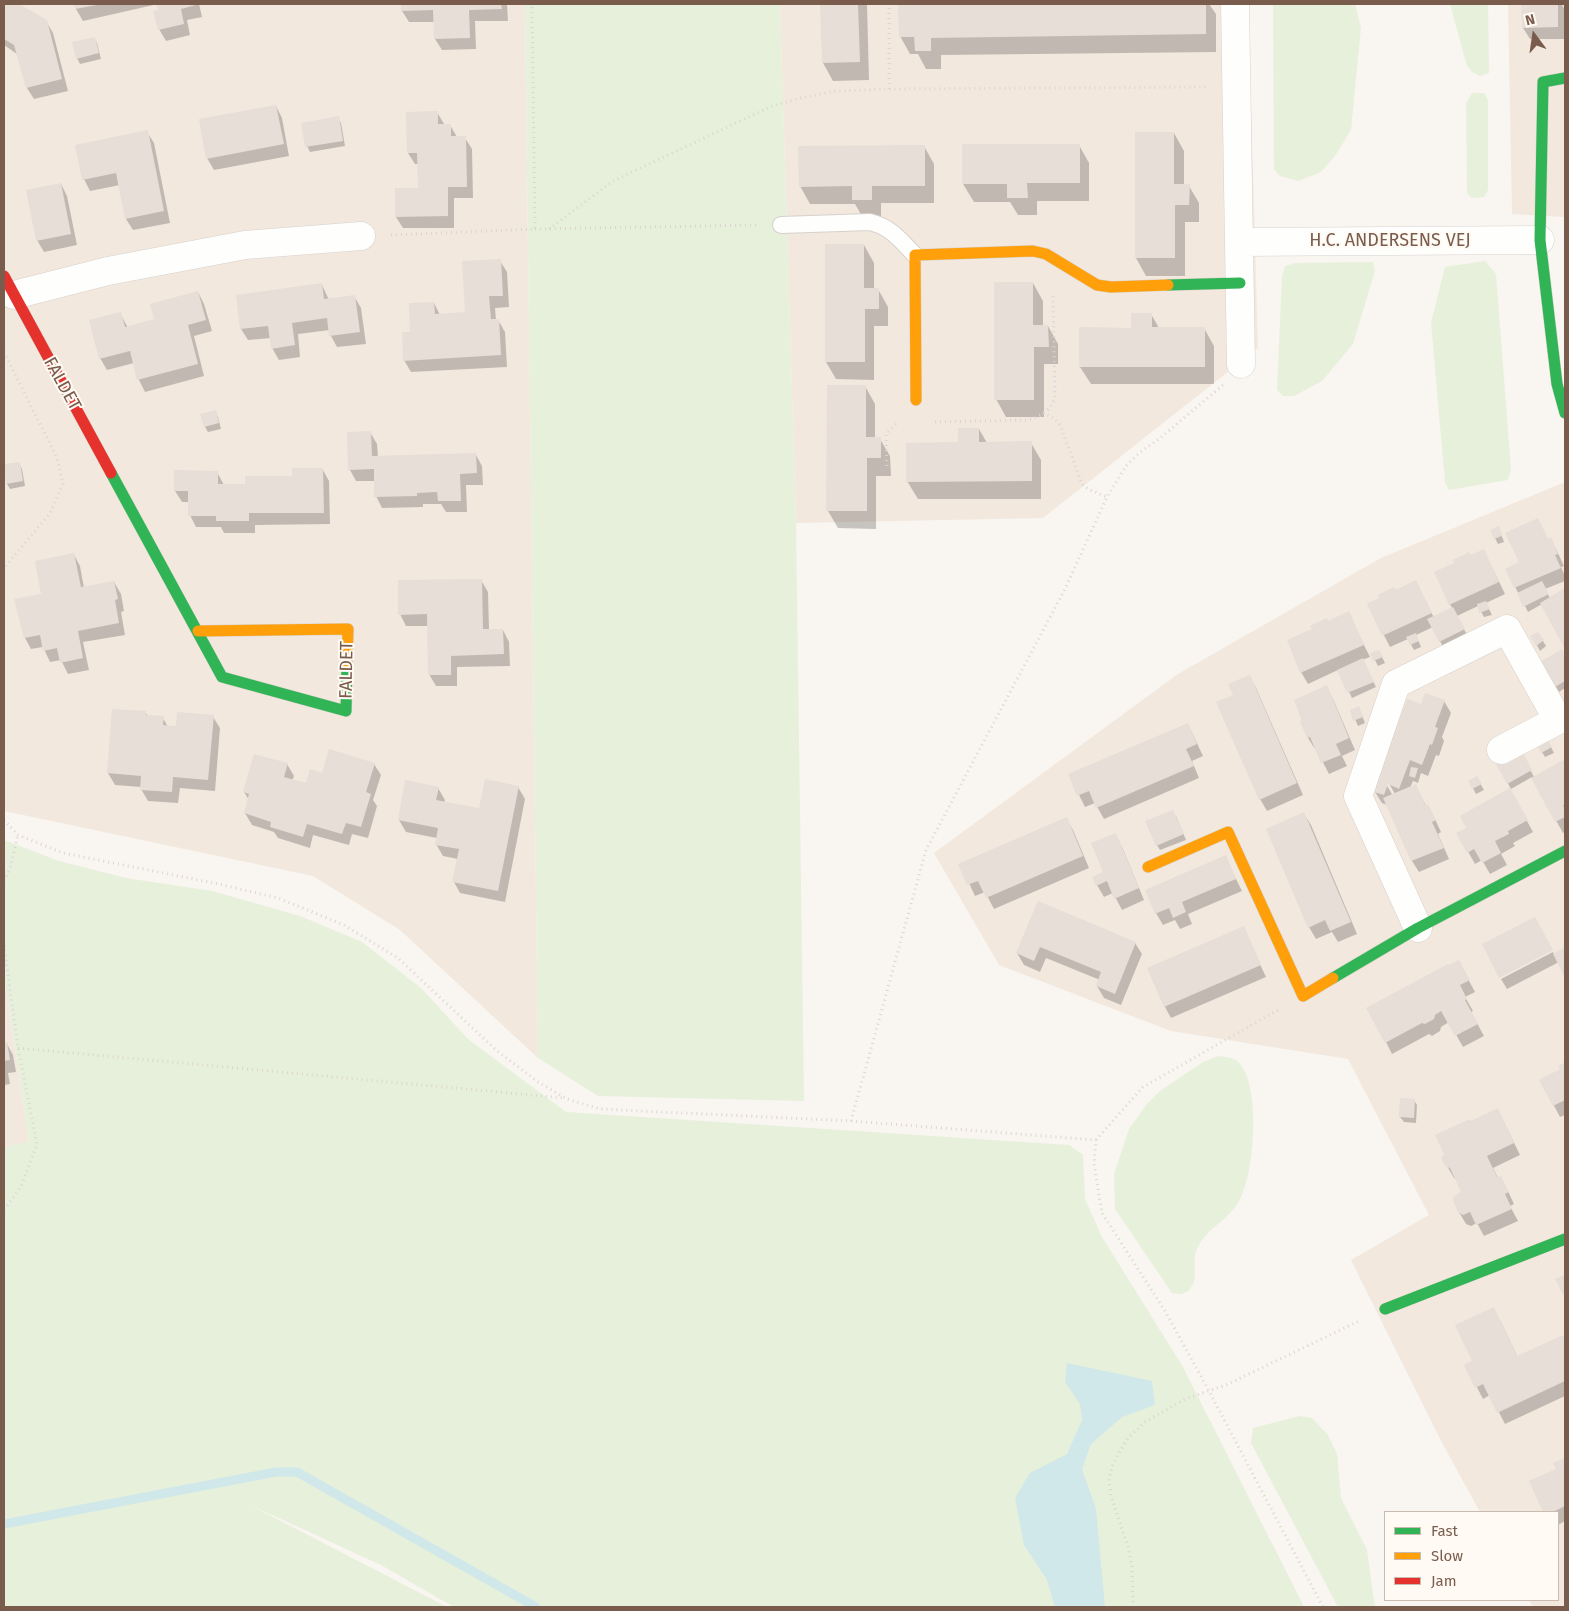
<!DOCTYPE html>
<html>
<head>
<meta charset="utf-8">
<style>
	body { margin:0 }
	#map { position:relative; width:1569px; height:1611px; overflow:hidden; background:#f9f5f0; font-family:"Fira Sans",sans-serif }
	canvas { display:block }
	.frame { position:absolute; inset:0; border:5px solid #7a5c4d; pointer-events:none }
	.legend { position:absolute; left:1384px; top:1511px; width:175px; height:90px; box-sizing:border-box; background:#fffaf3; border:1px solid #cabbb1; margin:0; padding:6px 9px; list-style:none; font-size:15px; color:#7a5c4d }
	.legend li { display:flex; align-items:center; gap:10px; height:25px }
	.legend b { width:25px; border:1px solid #cabbb1 }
	.north { position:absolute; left:1509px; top:10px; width:50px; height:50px; -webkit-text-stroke:4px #fffaf3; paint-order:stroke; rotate:346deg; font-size:14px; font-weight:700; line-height:20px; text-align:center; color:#7a5c4d }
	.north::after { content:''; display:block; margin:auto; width:18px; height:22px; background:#7a5c4d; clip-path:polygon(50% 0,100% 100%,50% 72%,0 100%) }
</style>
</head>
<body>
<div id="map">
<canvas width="1569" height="1611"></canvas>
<div class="frame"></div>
<ul class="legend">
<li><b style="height:6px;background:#30b455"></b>Fast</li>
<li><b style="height:6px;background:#ff9f0a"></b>Slow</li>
<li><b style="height:6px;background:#e5322d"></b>Jam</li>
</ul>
<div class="north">N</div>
</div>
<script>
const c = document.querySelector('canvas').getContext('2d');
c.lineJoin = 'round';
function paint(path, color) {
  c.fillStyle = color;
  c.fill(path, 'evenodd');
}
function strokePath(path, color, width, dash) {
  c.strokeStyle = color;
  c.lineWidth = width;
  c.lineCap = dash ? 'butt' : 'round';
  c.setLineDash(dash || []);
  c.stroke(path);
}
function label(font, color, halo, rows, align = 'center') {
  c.font = font + ' "Fira Sans",sans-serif';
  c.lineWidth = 4;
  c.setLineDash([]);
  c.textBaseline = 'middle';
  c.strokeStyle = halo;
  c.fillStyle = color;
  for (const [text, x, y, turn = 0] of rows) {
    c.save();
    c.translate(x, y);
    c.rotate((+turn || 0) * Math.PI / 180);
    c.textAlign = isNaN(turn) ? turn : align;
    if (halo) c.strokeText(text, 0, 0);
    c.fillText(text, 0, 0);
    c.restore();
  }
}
const residential = new Path2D(`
	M4,4H525L538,1058L400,930L313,876L4,811Z
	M780,4H1248L1258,348L1043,518L796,523Z
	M1508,4H1565V302H1564V217L1512,214Z
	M1565,482V1607H1533L1529,1600H1558V1512H1480L1440,1439L1351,1260L1429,1215L1348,1059L1171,1031L999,965L934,853L1178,674L1381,558Z
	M4,976L29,1142L4,1147Z`);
const green = new Path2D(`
	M525,4H780L796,523L804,1101L598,1096L538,1058Z
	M1273,4H1355L1361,28L1351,130L1335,156L1321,172L1298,181L1280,176L1274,169Z
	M1450,4H1488L1489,73L1480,76L1472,72L1467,66Z
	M1472,93H1484L1488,100V190L1484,197L1472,198L1467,193L1466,103Z
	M1485,261L1496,274L1511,470L1508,480L1449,490L1445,482L1431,323L1445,267Z
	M1373,262L1375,271L1353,344L1322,381L1294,396H1283L1277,390L1282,277L1285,266L1295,263Z
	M4,840L59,861L126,878L212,891L300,916L362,942L421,988L468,1039L566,1112L1069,1145L1083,1155L1085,1199L1102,1237L1183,1367L1304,1607H454L381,1565L248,1504L447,1607H4V1147L29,1142L4,976Z
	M1218,1056C1225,1057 1232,1057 1237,1061C1262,1081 1255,1177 1238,1203C1227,1221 1204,1230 1196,1251C1193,1260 1196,1272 1194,1281C1193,1285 1190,1288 1189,1291L1181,1294L1172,1293L1115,1209L1114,1174L1129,1129L1146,1105L1160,1091L1203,1062Z
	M1300,1416L1312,1418L1328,1435L1337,1454L1341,1498L1367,1550L1375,1607H1338L1251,1443L1253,1428Z`);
const water = new Path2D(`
	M1067,1363L1152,1381L1155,1405L1122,1417L1091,1444L1082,1469L1096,1509L1105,1607H1055L1047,1580L1024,1545L1015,1498L1030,1473L1067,1454L1082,1420L1080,1404L1065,1382Z`);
const shadow = new Path2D(`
	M4,4H17L46,21L53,33L68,91L34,99L27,88L17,54L4,45Z
	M75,4H199L202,17L187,20L190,35L166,41L159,29V11L158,4L83,21L76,9Z
	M402,4H507L508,21H475L476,49L442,50L435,39V22H409L402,11Z
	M821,4H867L869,80L833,81L823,63Z
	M900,4H1209L1216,14V52L941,55V69H926L918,54H910L900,36Z
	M1523,4H1561L1564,8V39H1530L1523,28Z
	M94,38L97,43L101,59L80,64L77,58Z
	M276,106L282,118L289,156L214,170L207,158Z
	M437,112L444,124L450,125L457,137L465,138L472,149L473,198H454V228H403L396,217L419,189L418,164H415L408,153Z
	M338,118L341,123L345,146L310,152L307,146Z
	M147,132L154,143L170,223L133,230L126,219L120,185L90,191L84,179Z
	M1174,133L1184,151V186H1189L1199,203V222H1185V276H1146L1136,258Z
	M1079,145L1089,163V201H1037V215H1018L1010,202H974L963,184Z
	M924,146L934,164V203H881V217L863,218L855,204H810L800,186Z
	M61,184L67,196L77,245L44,252L37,240Z
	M864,245L874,263V290L878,289L888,307V326H874V380L836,379L826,362Z
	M500,261L507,272L509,307L495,308L496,320H498L505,332L507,367L411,372L404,360L434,303L440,315L466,313Z
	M1033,283L1043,301V326H1048L1058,344V364H1044V417H1006L996,399Z
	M322,285L329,300L354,296L361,308L366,344L337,347L331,336L330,330L298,334L300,357L279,360L272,348L271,338L248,340L241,329Z
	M198,292L204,304L212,331L194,336L204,376L145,392L139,380L134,363L107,370L100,358L120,313L128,328L156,320Z
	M1151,314L1159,328H1204L1214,346V384H1091L1080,367Z
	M865,386L875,404V439H880L890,456L891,476H876V529L838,528L828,511Z
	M215,411L218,417L221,429L208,432L205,427Z
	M979,429L987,443H1031L1041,460V499H918L907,481Z
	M370,432L377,444L378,457L476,455L482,466L483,485H466L467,512H446L441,504H423V507L382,508L376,496L375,481H356L350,470Z
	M19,463L22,469L25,486L10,489L7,484L4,466Z
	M323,470L329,481L330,524L255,525V533H224L221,527H196L190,515L189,502H182L175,491L217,472L224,485H246L293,477Z
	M1538,520L1548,540L1550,539L1557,551L1564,566L1561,567L1565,576V581L1545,589L1550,598L1565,590V646L1542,604L1528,612L1506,569L1520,563Z
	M1499,528L1504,542L1498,544L1495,538Z
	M1484,551L1505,594L1486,603L1492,615L1484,617L1478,606L1457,616L1467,635L1443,647L1433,627L1416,635L1421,647L1414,650L1408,639L1390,647L1368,604L1395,592L1422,594L1434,618L1452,608L1450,604L1470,557Z
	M74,555L80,566L84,588L114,582L121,594L124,611L121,612L125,635L83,642L89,670L68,674L61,660L50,662L43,647L31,649L25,638L43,595Z
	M481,580L488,592L489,630H503L509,642L510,666L457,667V686H436L429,674L428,626H406L400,614Z
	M1348,613L1370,657L1362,660L1376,687L1352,698L1338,670L1308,684L1301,672L1328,622Z
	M1538,633L1546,646L1540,651L1532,636Z
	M1561,651L1565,657V688L1559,692L1542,662Z
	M1372,654L1382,657L1385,663L1378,666Z
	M1249,676L1256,688L1303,795L1267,811L1260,799L1235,696Z
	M1326,687L1333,699L1355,750L1342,756L1347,766L1329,774L1316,749H1315L1308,738L1301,722Z
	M1444,701L1451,713L1442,737L1444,741L1439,756L1436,755L1428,776L1421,773L1418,783L1413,781L1410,788L1415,785L1426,806L1434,817L1441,832L1438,834L1449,859L1419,872L1412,861L1387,805L1382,803L1375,792L1379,783L1377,780L1422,705ZM1386,778L1395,794L1393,796L1383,779Z
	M1359,708L1365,723L1358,726L1351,710Z
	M145,712L148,716L163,718L168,727H177L213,717L220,728L215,791L180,788L178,803L148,801L141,789V787L115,785L108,773Z
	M1188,724L1203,756L1192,761L1199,778L1104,819L1095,803L1085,807L1069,775Z
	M1550,745L1554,753L1545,757L1542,752Z
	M1520,751L1534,777L1565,761V832L1563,833L1532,777L1511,789L1497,763Z
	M287,764L294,776L292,781L307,785L322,774L374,764L381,775L373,800L377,806L368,838L352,834L349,845L313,835L310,848L278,838L274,832L252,825L245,813L249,800L244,792Z
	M1477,778L1484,790L1476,794L1473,788Z
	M518,787L525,799L505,902L460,893L454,882L458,859L443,856L436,844L437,838L406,832L399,820L438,788L445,800L444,803L480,810Z
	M1516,801L1533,832L1513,843L1515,846L1501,854L1507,865L1490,874L1482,860L1475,864L1458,834Z
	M1304,814L1311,825L1357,934L1338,942L1332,932L1316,939L1309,927Z
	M1176,816L1186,840L1160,850L1157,845Z
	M1066,818L1073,830L1089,868L994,909L985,892L975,896L960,864Z
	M1115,835L1122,847L1144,900L1122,910L1113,893L1104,897L1097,885L1105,872Z
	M1225,857L1242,891L1188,914L1192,924L1180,929L1175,920L1163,925L1156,913Z
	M1038,902L1135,943L1142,954L1121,1005L1104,998L1097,986L1100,980L1046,958L1040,972L1024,965L1017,953Z
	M1243,928L1266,977L1171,1018L1165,1007L1148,969Z
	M1565,949V975L1559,962L1507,989L1501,979L1553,952L1554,954Z
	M1459,962L1475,992L1465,997L1473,1011L1471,1012L1484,1036L1463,1047L1449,1022L1441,1027L1440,1031L1432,1036L1429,1034L1392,1054L1386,1042Z
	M4,1044H7L13,1055L16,1072L8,1073L10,1084L4,1085Z
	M1565,1064V1115L1560,1117L1541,1081L1562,1070L1560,1066Z
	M1414,1100L1417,1105L1416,1123L1404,1122L1400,1117Z
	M1504,1122L1520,1155L1493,1168L1498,1178L1507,1189L1514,1204L1510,1206L1518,1221L1484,1236L1477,1223L1471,1226L1466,1224L1459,1212L1463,1193L1456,1179L1454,1178L1447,1166L1470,1123Z
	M1500,1320L1518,1358L1562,1337L1565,1342V1396L1505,1424L1490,1395L1483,1399L1466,1366L1474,1361Z
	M1565,1459V1521L1558,1525V1512H1545L1530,1482L1557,1469L1555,1464Z`);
const stream = new Path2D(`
	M4,1524L276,1472H297L536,1607`);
const building = new Path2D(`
	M4,4H19L47,20L62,79L26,88L14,45L4,39Z
	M74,4H97V5L75,9Z
	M156,4H196V5L181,9L184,24L158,30L153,11L158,10Z
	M401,4H501L502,9L469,10L470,38L434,39L433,10L401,11Z
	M820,4H858L860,62L822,63Z
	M898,4H1206V34L931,38V51H915L914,37H899Z
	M1521,4H1558V27L1522,28Z
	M95,37L99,53L76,59L72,42Z
	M276,105L284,144L206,159L199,119Z
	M438,111V124H451V136H466L467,187H448V216L395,217V188H418L417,153H407L406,112Z
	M339,116L343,141L305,147L301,123Z
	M148,130L164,211L125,219L116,173L82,180L75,145Z
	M1135,132H1174V184H1190L1189,205H1175V258H1135Z
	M962,144H1080V183H1027L1028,198H1007V184H962Z
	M925,145V186H872V200H852V186L799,187L798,146Z
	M61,183L71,234L36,241L26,190Z
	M825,244H864V288H879V309H865V362H825Z
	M501,259L503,296H489L491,319H499L501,355L403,361L402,332H410L409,303L434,302L435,314L465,312L462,261Z
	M994,282H1033V325H1048L1049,347H1034V400H994Z
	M322,283L324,299L355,295L360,332L329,336L327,318L292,323L295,345L271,349L268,326L240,329L236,295Z
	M198,291L206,320L188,325L198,364L137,380L130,351L99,359L89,320L121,312L125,327L154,319L150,304Z
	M1131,313H1152V327H1205V367H1079V327L1131,328Z
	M827,385H866V437H881V458H867V511H826Z
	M216,410L219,423L204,427L200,414Z
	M958,428H979V442L1032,441V481L906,482V443L958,442Z
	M371,431L372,456L476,453L477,473L460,474L461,501H438L437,492L417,493V496L374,497V469L348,470L347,432Z
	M20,462L23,481L6,484L4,464Z
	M292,468H323L324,513H249V521H216V516H188V491H174V470L218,471V484H245V476H292Z
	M1538,518L1548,539L1551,537L1558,554L1555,555L1561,568L1514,588L1505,569L1519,562L1505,533Z
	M1499,526L1502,536L1494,539L1490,530Z
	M1484,549L1499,582L1449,605L1434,572L1454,563L1453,560L1469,552L1471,555Z
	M74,553L81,587L114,581L118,599L115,600L119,623L78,631L83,658L60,663L57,648L43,651L40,635L24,638L14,599L41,594L35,561Z
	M482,579L483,629H503L504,654L451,656V675H428L427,614L398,615V580Z
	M1416,580L1432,613L1382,636L1367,604L1379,598L1378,595L1394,587L1396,590Z
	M1542,581L1549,594L1523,607L1517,593Z
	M1565,588V649L1540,603Z
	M1486,601L1490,609L1479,613L1477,604Z
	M1453,607L1465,629L1439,642L1427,619Z
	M1349,611L1364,645L1300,673L1287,640L1312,629L1310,626L1327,618L1328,621Z
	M1538,632L1544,640L1536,646L1530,636Z
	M1416,633L1419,641L1410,645L1406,637Z
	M1562,649L1565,655V681L1555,687L1540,662Z
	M1379,650L1383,657L1373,661L1370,653Z
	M1363,658L1374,682L1347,693L1337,670Z
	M1250,675L1297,783L1259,800L1216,702L1233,695L1228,684Z
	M1327,685L1349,738L1336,744L1341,755L1321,763L1310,737L1307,738L1300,722L1302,721L1294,700Z
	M1425,693L1445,700L1435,727L1438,728L1432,745L1430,744L1422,765L1410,760L1399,789L1388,784L1384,795L1374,792L1378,781L1375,780L1385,753L1388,754L1387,752L1407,699L1421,704Z
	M1359,706L1363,717L1353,721L1350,710Z
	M112,709L146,711V715L164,716L163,725L176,726L177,712L214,715L208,780L173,777L172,792L140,790L141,776L107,773Z
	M1188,723L1197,744L1186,749L1194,766L1096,808L1089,791L1077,796L1068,774Z
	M1547,738L1552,747L1541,753L1537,744Z
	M329,749L375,763L366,792L371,794L361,827L346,823L342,834L307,824L303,837L270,827L271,822L244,813L249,794L243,792L254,754L288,763L284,777L306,783L310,769L322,773Z
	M1521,749L1532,770L1507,784L1495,762Z
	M1565,759V804L1563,805L1565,810V817L1555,822L1531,778Z
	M1411,767L1418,768L1415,778L1409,776Z
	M1477,776L1482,784L1472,789L1468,781Z
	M485,779L519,786L498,891L452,882L459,849L435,845L438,828L398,820L405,780L439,787L436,800L479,808Z
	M1416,784L1425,805L1428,804L1436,820L1432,822L1444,848L1411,861L1383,798Z
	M1510,788L1528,820L1508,831L1509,834L1495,841L1501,853L1482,863L1474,849L1467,853L1456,833L1466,828L1460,816Z
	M1173,810L1184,834L1156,846L1145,821Z
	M1304,812L1351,922L1330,931L1325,920L1308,928L1266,829Z
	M1067,817L1083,856L986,898L978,881L967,885L958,864Z
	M1116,833L1139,888L1114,899L1107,881L1096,886L1092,877L1103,872L1091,843Z
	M1226,855L1236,879L1182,902L1186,912L1173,918L1169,908L1155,914L1145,890Z
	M1038,901L1136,942L1115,994L1096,986L1101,972L1040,947L1034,961L1016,953Z
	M1535,917L1553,950L1499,978L1482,944Z
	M1244,926L1261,965L1164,1007L1147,968Z
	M1565,947V978L1553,954Z
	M1459,960L1470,980L1460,985L1467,999L1465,1000L1478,1024L1455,1036L1441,1011L1435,1015L1434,1019L1425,1024L1422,1023L1385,1043L1366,1008L1448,964L1449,965Z
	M7,1042L10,1060L4,1061V1043Z
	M1565,1062V1100L1553,1106L1539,1080L1560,1069L1558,1066Z
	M1400,1098L1415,1099L1414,1118L1399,1117Z
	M1498,1108L1514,1143L1487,1156L1497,1177L1501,1176L1509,1192L1505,1194L1512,1209L1476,1225L1470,1212L1463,1215L1458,1212L1453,1201L1454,1196L1461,1192L1450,1168L1446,1167L1441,1158L1444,1154L1435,1135L1470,1119L1471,1121Z
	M1565,1275V1293L1563,1295L1555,1279Z
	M1494,1307L1517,1356L1563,1335L1565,1341V1381L1497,1413L1483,1384L1475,1388L1464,1365L1472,1361L1455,1325Z
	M1565,1458V1506L1553,1512H1543L1529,1481L1556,1469L1553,1463Z`);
const path = new Path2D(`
	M889,89V4
	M535,229L759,225
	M549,229L613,181L772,106L805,97L837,91L889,89L1208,87
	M391,235L535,229L532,4
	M4,352L57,458L63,484L50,513L4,568
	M1043,413L1054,418L1060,425L1082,484L1088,489L1107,497
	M935,422L1026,420C1039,418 1051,410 1055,398L1053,294
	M887,466L886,434L895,425L899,423
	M4,820L18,835L63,853L214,883L278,898L344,925L398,958L496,1050L538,1082L567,1099L600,1109L851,1121L1096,1140L1094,1164L1102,1213L1165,1311L1209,1391L1323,1607
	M4,881L10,869L18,835
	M4,945L18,1048L37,1144L21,1187L4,1210
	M18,1048L564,1098
	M851,1121L926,850L1064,591L1107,497L1126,466L1139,453L1159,439L1223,385
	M1096,1140L1143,1087L1278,1010
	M1133,1607L1132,1567L1128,1547L1111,1496L1109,1480L1113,1463L1128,1438L1145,1422L1185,1399L1226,1385L1359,1321`);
const lane = new Path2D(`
	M781,225L870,222C891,227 900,240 915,255`);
const street = new Path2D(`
	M1235,4L1241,364
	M1239,242L1540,240
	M14,295L108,271L245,245L361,236
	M1418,928L1358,796L1396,684L1507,629L1558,720L1501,750`);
const fast = new Path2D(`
	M1565,78L1543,82L1540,240L1557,384L1565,413
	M1168,285L1240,283
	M111,473L222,677L346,711L347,663
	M1333,978L1418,928L1565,851
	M1385,1309L1565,1239`);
const slow = new Path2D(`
	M916,400L915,255L1033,251L1046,254L1097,285L1111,287L1168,285
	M198,631L348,629L347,663
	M1148,867L1228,832L1303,996L1333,978`);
const jam = new Path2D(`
	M4,276L111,473`);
const streetNames = [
	["H.C. ANDERSENS VEJ",1390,241],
	["FALDET",62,384,61],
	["FALDET",347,670,-89]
];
paint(residential, '#f2e8de');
paint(green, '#e7f0db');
paint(water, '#d0e8ea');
paint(shadow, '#0003');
strokePath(stream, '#d0e8ea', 9);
paint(building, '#e6ded7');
strokePath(lane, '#d7d1cb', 18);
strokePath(street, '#d7d1cb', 29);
strokePath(fast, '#d9d2cb', 12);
strokePath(slow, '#d9d2cb', 12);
strokePath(jam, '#d9d2cb', 12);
strokePath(path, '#dcd5d0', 3, [1, 4]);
strokePath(lane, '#fefefd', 16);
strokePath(street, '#fefefd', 28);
strokePath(fast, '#30b455', 11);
strokePath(slow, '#ff9f0a', 11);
strokePath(jam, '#e5322d', 11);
label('18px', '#7a5c4d', '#fffaf3', streetNames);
</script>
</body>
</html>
